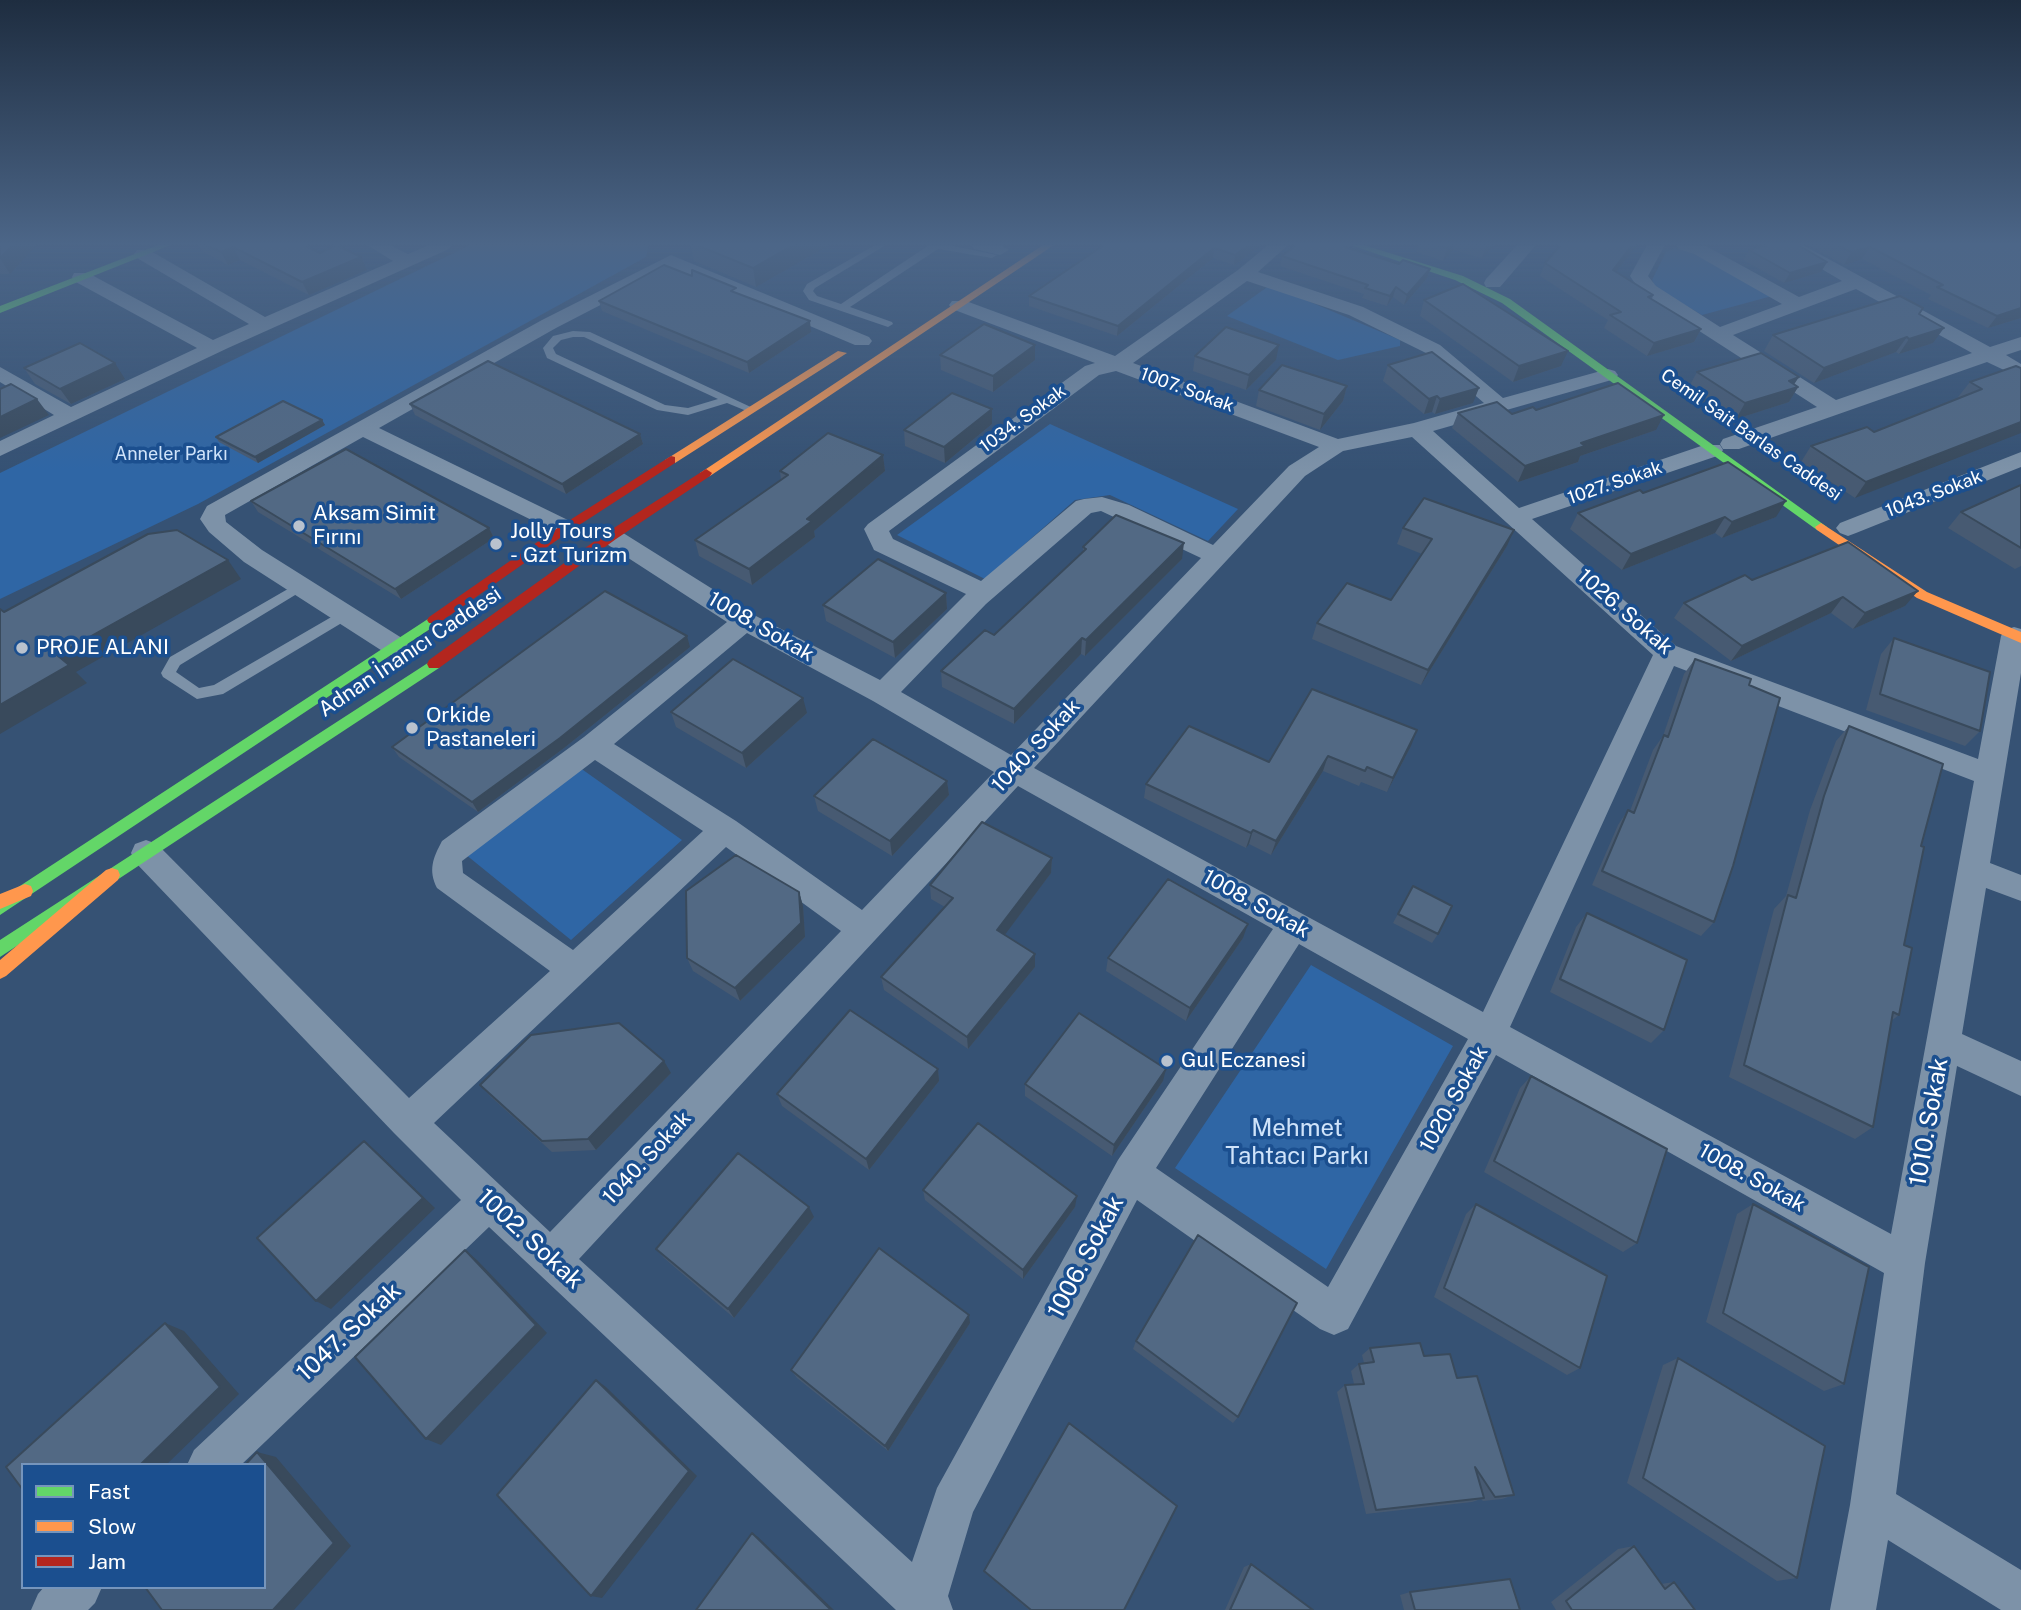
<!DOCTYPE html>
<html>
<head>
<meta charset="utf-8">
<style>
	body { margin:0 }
	#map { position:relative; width:2021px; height:1610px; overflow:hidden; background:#365274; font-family:"Public Sans",sans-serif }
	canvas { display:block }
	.legend { position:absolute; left:21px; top:1463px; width:245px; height:126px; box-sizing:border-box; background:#1b4f8f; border:2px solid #7695bc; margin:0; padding:9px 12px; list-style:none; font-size:21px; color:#fff }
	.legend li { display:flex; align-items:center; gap:14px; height:35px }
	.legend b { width:35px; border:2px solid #7695bc }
</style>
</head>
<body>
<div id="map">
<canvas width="2021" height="1610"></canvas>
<ul class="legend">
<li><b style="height:9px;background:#63d668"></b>Fast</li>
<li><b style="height:9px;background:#ff974d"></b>Slow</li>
<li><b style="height:9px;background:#b3261e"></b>Jam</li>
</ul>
</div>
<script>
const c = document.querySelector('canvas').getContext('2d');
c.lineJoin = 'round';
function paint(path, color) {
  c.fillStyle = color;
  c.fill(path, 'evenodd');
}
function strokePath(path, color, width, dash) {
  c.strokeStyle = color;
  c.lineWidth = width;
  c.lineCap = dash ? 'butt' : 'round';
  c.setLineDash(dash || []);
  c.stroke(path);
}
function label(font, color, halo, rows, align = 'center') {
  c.font = font + ' "Public Sans",sans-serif';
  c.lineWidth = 7;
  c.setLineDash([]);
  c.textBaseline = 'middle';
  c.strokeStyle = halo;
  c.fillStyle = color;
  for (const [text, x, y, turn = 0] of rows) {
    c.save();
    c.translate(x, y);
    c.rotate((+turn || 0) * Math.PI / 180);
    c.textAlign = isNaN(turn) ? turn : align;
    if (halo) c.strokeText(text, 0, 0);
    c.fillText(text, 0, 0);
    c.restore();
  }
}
const green = new Path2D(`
	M470,245H649L646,257L198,504L0,599V473Z
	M1674,248L1685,249L1772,296L1702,315L1656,288L1652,280L1666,252Z
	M1270,285L1400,340V346L1338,360L1227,316Z
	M1050,424L1238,509L1208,541L1110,495L1075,500L985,579L897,535Z
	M576,765L682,840L571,940L465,854Z
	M1311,965L1453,1046L1326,1269L1175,1168Z`);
const lane = new Path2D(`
	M875,245H886L815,288L813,291L817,296L841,304L929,245H949L997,255L992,258L938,249L850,307L892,322L893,324L888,327L809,300L803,291L807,284Z
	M573,331L590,332L755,409L749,412L727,403L688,415L657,410L547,358L543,348L553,336ZM573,337H584L718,399L688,408L665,405L556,354L553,348L561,340Z
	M300,582L305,583V589L180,665L176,672L199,688L214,685L340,612H350L352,615L350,618L223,694L197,699L163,677L161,673L170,657Z`);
const street = new Path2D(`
	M367,245H390L408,254L429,245H452L449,249L228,348L0,456V441L54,415L0,382V367L71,407L197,348L74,281L72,277L74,273H88L213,340L249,324L137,258L134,254L137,250H149L265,317L393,261Z
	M971,245H1001L1009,250L1000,255L974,249Z
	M1268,245H1288L1258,272L1363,307L1440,345L1503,398L1608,369L1615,371L1618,375L1615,379L1433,431L1519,508L1704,445H1720L1723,450L1720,455L1532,519L1676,646L1978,759L2001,636L2005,630L2014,627L2021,629V673L1990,863L2021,875V901L1986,888L1962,1034L2021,1061V1096L1957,1066L1925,1263L1896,1494L2021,1570V1610H2001L1888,1540L1876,1610H1830L1850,1505L1884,1273L1496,1055L1348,1329L1334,1335L1320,1329L1137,1200L973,1512L948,1596L953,1610H896L489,1227L241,1465H187L194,1450L461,1200L394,1133L135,862L131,853L135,844L146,840L157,844L409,1098L550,971L437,888C428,870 433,858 442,841L584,737L727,622L602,541L599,536L602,531L611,528L620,531L754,615L880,680L966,594L874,550L864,529L868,524L1085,366L1095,363L952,309L949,305L952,301H966L1115,356L1238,270ZM1247,281L1349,315L1426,353L1484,403L1414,423L1338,439L1133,363ZM1116,371L1319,447L1289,466L1213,545L1129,505L1102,497L1084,499L1076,501L981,581L893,539L889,531L1099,375ZM1412,437L1653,655L1483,1012L1034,768L1305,476L1343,451ZM1101,511L1201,558L1011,755L901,692L986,604L1091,513ZM747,633L873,701L994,772L862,910L736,821L614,744ZM1674,666L1974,781L1891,1234L1510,1027ZM595,760L703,831L573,950L463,873L462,861ZM1018,786L1273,929L1118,1160L937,1488L912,1562L579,1259ZM726,847L841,931L550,1232L434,1123ZM1299,944L1468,1039L1328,1287L1156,1168Z
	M1517,245H1536L1500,287H1486L1484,283L1486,279Z
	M1647,245H1665L1648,276L1656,286L1720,327L1782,304L1694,254L1679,249L1676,245L1706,246L1799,297L1842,281L1781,245H1803L1990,347L2021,337V350L2006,355L2021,364V378L1987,362L1739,449H1723L1720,444L1723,439L1817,407L1642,294L1630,276ZM1856,289L1972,353L1836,400L1733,335Z
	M671,255L869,337L872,341L869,345H855L672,268L556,328L379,428L574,523L578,528L574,533L566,536L558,533L363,437L225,515L226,522L262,550L405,640L409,647L405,654L396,656L387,654L244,562L209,532L200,519L207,506L542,320Z
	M2021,452V467L1856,533L1848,536L1840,533L1836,528L1840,523Z
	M44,1587H102L95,1603L88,1610H31L38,1594Z`);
const fast = new Path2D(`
	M158,245H171L0,313V306Z
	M1350,245H1364L1463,276L1510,299L1827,527L1821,531L1817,530L1502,303L1455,280Z
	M434,615L439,617L441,620L439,623L0,915V899Z
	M434,659L439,660L441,664L439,668L0,957V940Z`);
const slow = new Path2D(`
	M1043,245H1054L710,476L706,477L700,473Z
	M838,351L847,353L675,463H667L665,460Z
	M1821,523L1927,592L2021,632V643L1917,598L1817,530L1815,527Z
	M112,868L118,870L120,875L118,880L6,976L0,979V960L106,870Z
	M25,884L31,886L33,891L31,896L0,909V894Z`);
const jam = new Path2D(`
	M671,456L675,457V463L570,531L439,623H429L427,620L429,617L562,525Z
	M706,469L712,473L710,476L616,539L439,668H429L427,664L429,660L606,533Z`);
const wall = new Path2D(`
	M0,245H36L10,274H0Z
	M198,245H304L320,253L367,270L309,295L240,260L228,265L201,251Z
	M690,245H829L756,287L694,261Z
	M1104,245H1261L1234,265L1213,258L1117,336L1029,306V296Z
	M1296,245H1350L1349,248L1399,264L1430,269L1427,278L1404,305L1393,297L1387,306L1362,298L1364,294L1280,266L1282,256Z
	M1418,245H1494L1481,260V258L1453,250L1443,261L1416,252Z
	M1561,245H1637L1616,272L1653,295L1652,299L1701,329L1694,342L1647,356L1604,328L1608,320L1540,276L1545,263Z
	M1808,245H2021V318L1988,328L1928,299L1931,295L1862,259L1844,265Z
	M1749,250L1827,262L1821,272L1784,283L1743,260Z
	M736,293L811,332L749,373L602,311L599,301Z
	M1424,300L1561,366L1513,382L1420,316Z
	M1919,314L1933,343L1899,354L1896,352L1814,383L1764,351L1773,335Z
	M1035,345V360L993,392L941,370L940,355Z
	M1195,356L1276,360L1246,390L1193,371Z
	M1388,365L1473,403L1435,414L1432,412L1424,414L1383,381Z
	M2016,366L1855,498L1801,462L1811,446L1874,432L1959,398L1958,397L1970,382Z
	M24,368L125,379L71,404L35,384Z
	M1697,372L1794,384L1798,387L1789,402L1736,419L1689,387Z
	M1347,386L1343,401L1320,430L1256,406L1259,390Z
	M410,404L640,434L643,444L566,494L415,415Z
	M992,409V424L945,463L905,446L904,430Z
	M1536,410L1656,430L1580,456L1578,462L1518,482L1452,428L1458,413L1512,414Z
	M322,420L325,425L258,463L219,442L216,437Z
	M883,455L885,471L814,531L815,537L752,585L699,556L695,540L781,480L780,471Z
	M2021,485V566L2015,569L1948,528L1961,512Z
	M1643,493L1776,517L1722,538L1715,533L1622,570L1570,529L1578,513Z
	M251,501L489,528L494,538L401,599L258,512Z
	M1403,528L1507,546L1421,685L1312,639L1317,623L1391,600L1422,554L1397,544Z
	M1083,547L1182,559L1085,656L1081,654L1014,724L942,687L941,671L994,635L1083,552Z
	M1752,580L1905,606L1853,629L1831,613L1731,661L1674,618L1684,603Z
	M946,593L947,609L895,658L826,621L823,605Z
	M1894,638L1980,731L1965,746L1866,710L1881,654Z
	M690,647L564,748L478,812L399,757L392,747Z
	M1695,659L1749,685L1714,922L1701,936L1592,885L1618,825L1628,810L1630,811L1653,750L1663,736L1684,674Z
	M671,712L807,713L746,768L676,727Z
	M1849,726L1921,846L1904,945L1899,1015L1891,1021L1873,1127L1855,1139L1729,1077L1774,909L1786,896L1810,810L1836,741Z
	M1411,746L1387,792L1361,782L1359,786L1323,771L1271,855L1249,844L1246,848L1144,798L1146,784L1269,762Z
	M947,781L949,795L892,856L818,811L814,796Z
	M1052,858L1051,873L1005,934L1035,967L968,1049L884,990L881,977L945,907L931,899L930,885Z
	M1413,886L1438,934L1432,943L1393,923Z
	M799,892L803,906L805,937L740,1001L693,971L687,958Z
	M1587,913L1664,1030L1651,1043L1550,992L1576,927Z
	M1243,938L1186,1021L1106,971L1108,958Z
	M938,1069L939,1081L869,1170L782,1106L777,1094Z
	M671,1073L596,1150L552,1152L491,1097L480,1085Z
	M1531,1076L1637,1243L1623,1252L1484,1172L1520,1088Z
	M1163,1081L1112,1156L1025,1096V1084Z
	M923,1190L1075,1207L1023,1279L925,1200Z
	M1476,1204L1580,1368L1567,1375L1434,1297L1466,1214Z
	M1753,1204L1844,1384L1824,1391L1706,1322L1737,1214Z
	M814,1217L734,1318L664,1258L656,1249Z
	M970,1323L888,1451L797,1378L791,1370Z
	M1136,1341L1238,1417L1233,1423L1133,1349Z
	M1370,1348L1424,1356L1457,1378L1514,1495L1502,1499L1483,1501L1481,1499L1472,1502L1366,1514L1337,1392L1345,1385L1354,1384L1351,1371L1359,1364L1364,1363L1362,1355Z
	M1678,1358L1797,1578L1777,1581L1627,1483L1663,1365Z
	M1634,1546L1661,1584L1674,1582L1695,1610H1556L1551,1602L1618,1549Z
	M1251,1564L1313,1610H1225L1244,1567Z
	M984,1571L1124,1610H1029L985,1573Z
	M1410,1592L1520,1610H1404L1400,1595Z`);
const shadedWall = new Path2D(`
	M13,245H36L10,274L0,258Z
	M793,245H829L756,287L753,268Z
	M1249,245H1261L1234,265L1235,255Z
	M1450,245H1454L1453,250L1443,261L1447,248Z
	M1488,245H1494L1481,260L1486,247Z
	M1632,245H1637L1607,283L1613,270Z
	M233,247L240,260L228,265L221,252Z
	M1870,247L1862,259L1844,265L1851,252Z
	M1214,248L1213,258L1117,336L1118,326Z
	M361,257L367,270L309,295L302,282Z
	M1827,262L1821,272L1784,283L1790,273Z
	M1430,269L1427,278L1404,305L1407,295Z
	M1396,287L1393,297L1387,306L1390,296Z
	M2021,308V318L1988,328L1997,316Z
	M810,321L811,332L749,373L747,362Z
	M1944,328L1933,343L1899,354L1909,339Z
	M1701,329L1694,342L1647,356L1654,343Z
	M1907,337L1896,352L1814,383L1824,368Z
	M1035,345V360L993,392V376Z
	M1279,345L1276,360L1246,390L1249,375Z
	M1568,351L1561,366L1513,382L1519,366Z
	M115,363L125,379L71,404L60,389Z
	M1799,377L1791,389L1798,387L1789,402L1736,419L1745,403L1789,381Z
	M1347,386L1343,401L1320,430L1324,414Z
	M1479,388L1473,403L1435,414L1440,399Z
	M1437,396L1432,412L1424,414L1429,399Z
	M37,399L49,415L0,438V417Z
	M992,409V424L945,463L944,447Z
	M1664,415L1656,430L1580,456L1578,462L1518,482L1525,466L1581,443Z
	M322,420L325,425L258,463L255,457Z
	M2021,422V433L1855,498L1866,482Z
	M640,434L643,444L566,494L562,484Z
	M883,455L885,471L814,531L815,537L752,585L749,569Z
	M1786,501L1776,517L1722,538L1732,522Z
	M1725,517L1715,533L1622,570L1631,554Z
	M489,528L494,538L401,599L395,589Z
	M1514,530L1507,546L1421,685L1428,670Z
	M1184,543L1182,559L1085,656L1086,640Z
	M228,560L241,579L76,672L87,683L0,734V705L57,655Z
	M1918,591L1905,606L1853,629L1865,613Z
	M946,593L947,609L895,658L893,642Z
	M1843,597L1831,613L1731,661L1742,646Z
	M687,636L690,647L564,748L478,812L472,802Z
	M1082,638L1081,654L1014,724V709Z
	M803,698L807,713L746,768L742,753Z
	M1417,730L1411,746L1387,792L1393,778Z
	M1328,756L1323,771L1271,855L1276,841Z
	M947,781L949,795L892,856L890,841Z
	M1253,830L1249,844L1246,848L1251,833Z
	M1052,858L1051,873L998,944L997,930Z
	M799,892L803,906L805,937L740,1001L735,988Z
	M1248,924L1243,938L1186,1021L1190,1008Z
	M1035,954V967L968,1049L967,1037Z
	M664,1061L671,1073L596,1150L588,1139Z
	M938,1069L939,1081L869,1170L866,1159Z
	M1166,1069L1163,1081L1112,1156L1114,1145Z
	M364,1141L377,1152L435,1208L331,1309L316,1301Z
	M1077,1196L1075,1207L1023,1279V1270Z
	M809,1207L814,1217L734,1318L728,1309Z
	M465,1250L477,1260L547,1333L441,1445L426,1439Z
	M969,1315L970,1323L888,1451L885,1446Z
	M165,1323L184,1331L239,1394L166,1465H140Z
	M596,1380L606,1387L697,1476L602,1598L591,1596Z
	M257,1452L276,1457L351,1546L294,1610H273Z
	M752,1533L758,1537L834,1610H831Z`);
const building = new Path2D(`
	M0,245H13L0,258Z
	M206,245H304L320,253L336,245L361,257L302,282L233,247L221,252Z
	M696,245H793L753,268Z
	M1104,245H1249L1235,255L1214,248L1118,326L1029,296Z
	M1296,245H1348L1345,247L1399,264L1403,260L1430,269L1407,295L1396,287L1390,296L1365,288L1368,285L1282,256Z
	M1437,245H1450L1447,248Z
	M1561,245H1632L1613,270L1653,295L1648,297L1701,329L1654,343L1610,315L1621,312L1545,263Z
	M1768,245H1798L1827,262L1790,273L1749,250Z
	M1837,245H2021V308L1997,316L1937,287L1943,285L1870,247L1851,252Z
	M664,265L692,276V270L736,288L731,291L810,321L747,362L599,301Z
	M1463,284L1568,351L1519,366L1424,300Z
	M1900,296L1923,308L1919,314L1944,328L1909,339L1907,337L1824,368L1773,335Z
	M984,324L1035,345L993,376L940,355Z
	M1226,327L1279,345L1249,375L1195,356Z
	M80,343L115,363L60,389L24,368Z
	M1432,352L1479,388L1440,399L1437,396L1429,399L1388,365Z
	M1761,353L1799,377L1789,381L1798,387L1745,403L1697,372Z
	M488,361L640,434L562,484L410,404Z
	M1282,365L1347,386L1324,414L1259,390Z
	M2016,366L2021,368V422L1866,482L1811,446L1867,427L1874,432L1982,389L1970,382Z
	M1618,383L1664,415L1581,443L1585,446L1525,466L1458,413L1497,402L1512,414L1533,407L1536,410Z
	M11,384L37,399L0,417V389Z
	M952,393L992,409L944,447L904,430Z
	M283,401L322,420L255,457L216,437Z
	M828,433L883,455L807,519L812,521L749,569L695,540L788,475L780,471Z
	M346,449L489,528L395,589L251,501Z
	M1728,462L1786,501L1732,522L1725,517L1631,554L1578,513L1640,490L1643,493Z
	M2021,485V548L1961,512Z
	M1424,498L1514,530L1428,670L1317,623L1347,583L1391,600L1432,539L1403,528Z
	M1116,515L1184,543L1086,640L1082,638L1014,709L941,671L985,630L994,635L1086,549L1083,547Z
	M177,530L228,560L57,655L69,665L0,705V609L4,612L148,534Z
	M1848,542L1918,591L1865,613L1843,597L1742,646L1684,603L1745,575L1752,580Z
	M878,559L946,593L893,642L823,605Z
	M605,591L687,636L560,738L472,802L392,747Z
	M1894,638L1990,672L1980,731L1880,694Z
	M733,659L803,698L742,753L671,712Z
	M1695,659L1751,679L1749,685L1780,698L1733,866L1714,922L1602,871L1628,810L1634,813L1664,735L1668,737Z
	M1312,689L1417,730L1393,778L1367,767L1365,771L1328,756L1276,841L1253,830L1251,833L1146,784L1189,726L1269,762Z
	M1849,726L1943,764L1921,846L1924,847L1904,945L1912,948L1899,1015L1893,1012L1873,1127L1744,1065L1788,895L1796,898L1824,796Z
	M873,739L947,781L890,841L814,796Z
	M982,822L1052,858L997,930L1035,954L967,1037L881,977L953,898L930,885Z
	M736,855L799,892L801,923L735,988L687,958L686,891Z
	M1168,879L1248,924L1190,1008L1108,958Z
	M1413,886L1452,906L1438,934L1398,914Z
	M1587,913L1687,960L1664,1030L1560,979Z
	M850,1010L938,1069L866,1159L777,1094Z
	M1079,1013L1166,1069L1114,1145L1025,1084Z
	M619,1023L664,1061L588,1139L542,1141L480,1085L531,1035Z
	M1531,1076L1667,1149L1637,1243L1494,1161Z
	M978,1123L1077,1196L1023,1270L923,1190Z
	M364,1141L423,1198L316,1301L257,1238Z
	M738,1153L809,1207L728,1309L656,1249Z
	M1476,1204L1607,1276L1580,1368L1444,1288Z
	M1753,1204L1869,1267L1844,1384L1723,1313Z
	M1198,1235L1297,1303L1238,1417L1136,1341Z
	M879,1248L969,1315L885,1446L791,1370Z
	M465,1250L536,1325L426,1439L355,1357Z
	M165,1323L220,1387L140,1465H23V1490L6,1467Z
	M1420,1343L1424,1356L1450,1354L1457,1378L1477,1376L1514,1495L1495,1497L1475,1467L1484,1498L1376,1510L1345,1385L1364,1384L1359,1364L1374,1362L1370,1348Z
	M1678,1358L1825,1446L1797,1578L1643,1478Z
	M596,1380L689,1471L591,1596L497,1495Z
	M1069,1423L1177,1506L1124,1610H1031L984,1571Z
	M257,1452L334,1543L273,1610H162L145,1587H264V1465H245Z
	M752,1533L831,1610H696Z
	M1634,1546L1665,1589L1674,1582L1695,1610H1572L1566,1601Z
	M1251,1564L1313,1610H1230Z
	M1510,1579L1520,1610H1415L1410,1592Z`);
const markers = [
	[299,526,7,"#b9c2ce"],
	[496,544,7,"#b9c2ce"],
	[22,648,7,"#b9c2ce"],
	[412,728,7,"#b9c2ce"],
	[1167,1061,7,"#b9c2ce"]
];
const farStreetnames = [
	["1007. Sokak",1187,390,20],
	["1034. Sokak",1023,419,-36],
	["Cemil Sait Barlas Caddesi",1751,435,35],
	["1027. Sokak",1615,483,-19],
	["1043. Sokak",1934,494,-21]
];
const farParknames = [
	["Anneler Parkı",171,454]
];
const poiNames = [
	["Aksam Simit",313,514],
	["Fırını",313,538],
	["Jolly Tours",510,532],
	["- Gzt Turizm",510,556],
	["PROJE ALANI",36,648],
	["Orkide",426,716],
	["Pastaneleri",426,740],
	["Gul Eczanesi",1181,1061]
];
const streetNames = [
	["1026. Sokak",1625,612,41],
	["1008. Sokak",761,627,30],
	["Adnan İnanıcı Caddesi",410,652,-34],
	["1040. Sokak",1036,746,-47],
	["1008. Sokak",1256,904,29],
	["1020. Sokak",1454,1099,-61],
	["1040. Sokak",647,1158,-47],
	["1008. Sokak",1752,1178,29]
];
const nearStreetnames = [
	["1010. Sokak",1929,1122,-80],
	["1002. Sokak",530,1239,43],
	["1006. Sokak",1086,1257,-62],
	["1047. Sokak",349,1332,-43]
];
const nearParknames = [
	["Mehmet",1297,1129],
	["Tahtacı Parkı",1297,1157]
];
paint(green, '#2f66a5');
paint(lane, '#7d92a8');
paint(street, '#7d92a8');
paint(fast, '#63d668');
paint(slow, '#ff974d');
paint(jam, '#b3261e');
paint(wall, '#475a72');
paint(shadedWall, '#394a5c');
paint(building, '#526984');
strokePath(building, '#394a5c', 2);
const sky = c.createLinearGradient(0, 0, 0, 470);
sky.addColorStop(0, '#1e2d40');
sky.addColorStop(0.52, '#4c6688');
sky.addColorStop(1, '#4c668800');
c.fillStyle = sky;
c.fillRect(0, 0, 2021, 470);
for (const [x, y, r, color] of markers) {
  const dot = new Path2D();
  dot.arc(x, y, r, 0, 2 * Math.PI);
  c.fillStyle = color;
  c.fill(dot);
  strokePath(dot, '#1b4f8f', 2.5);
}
label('18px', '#fff', '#1b4f8f', farStreetnames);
label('18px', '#cfe3fa', '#1b4f8f', farParknames);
label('21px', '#fff', '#1b4f8f', poiNames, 'left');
label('21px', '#fff', '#1b4f8f', streetNames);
label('24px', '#fff', '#1b4f8f', nearStreetnames);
label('24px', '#cfe3fa', '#1b4f8f', nearParknames);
</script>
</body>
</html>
